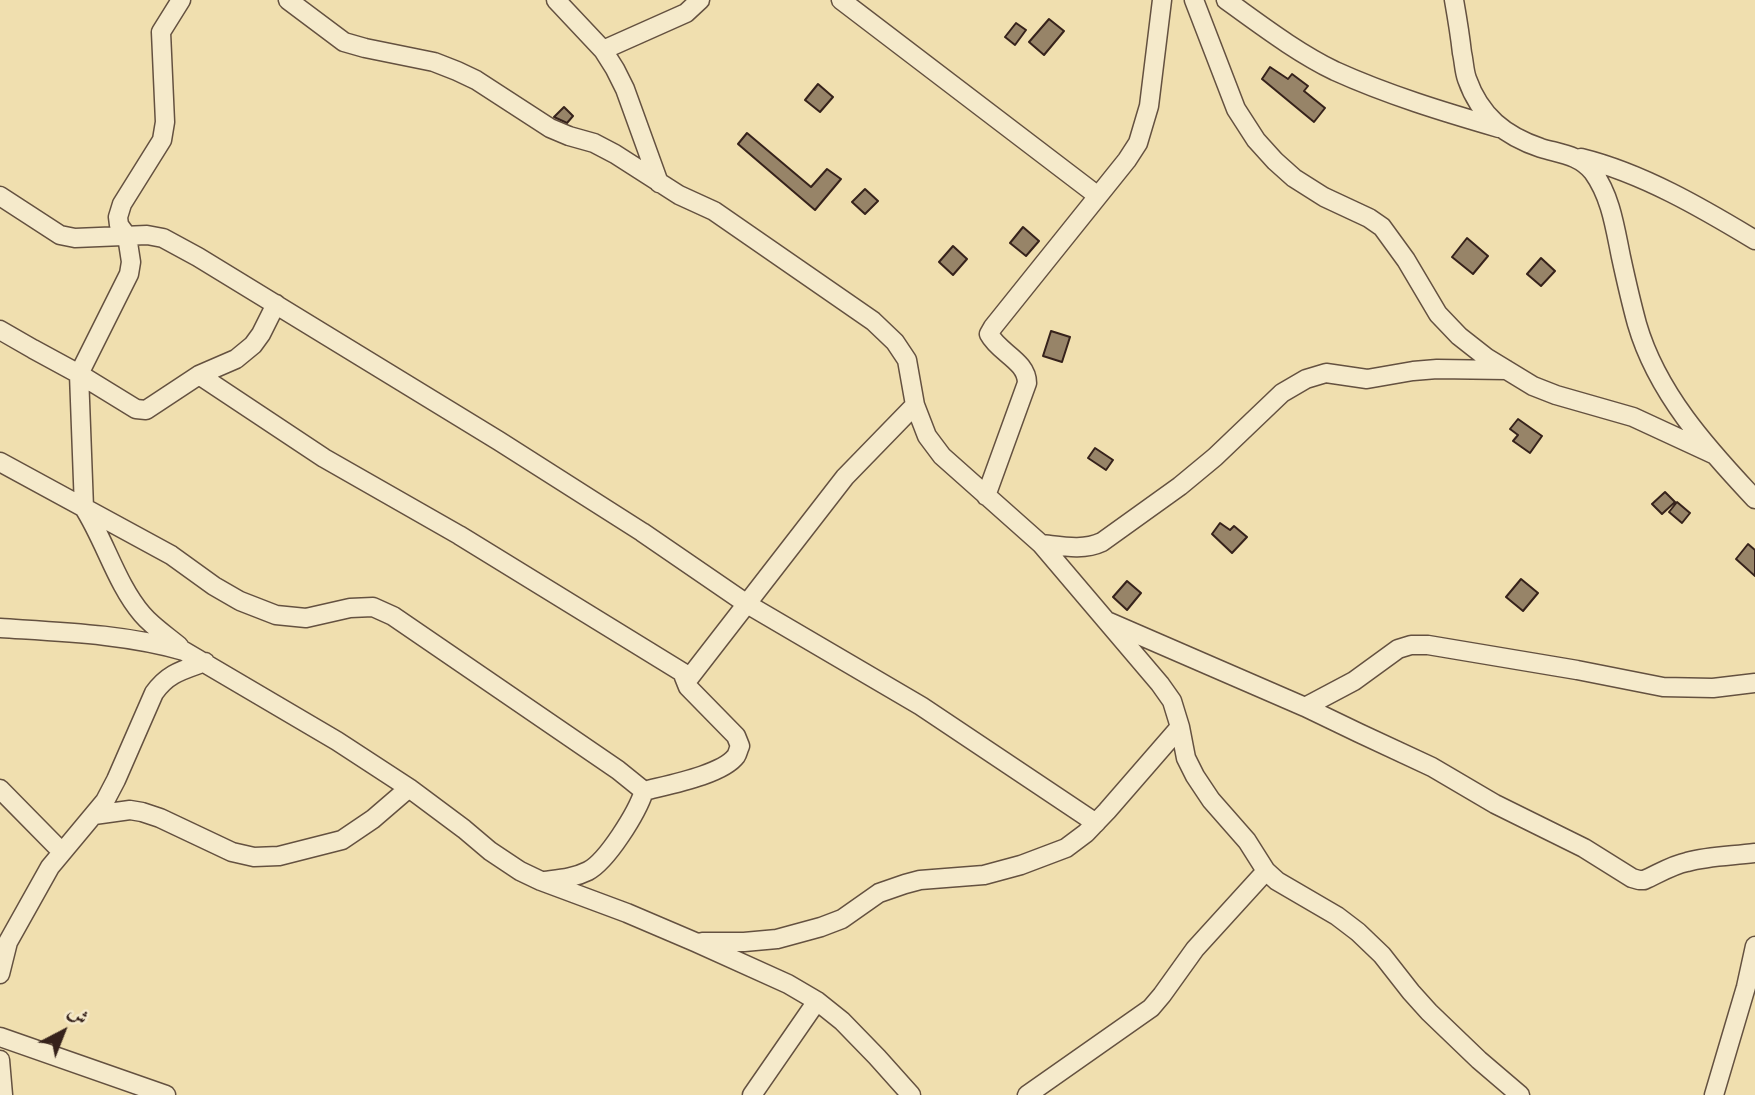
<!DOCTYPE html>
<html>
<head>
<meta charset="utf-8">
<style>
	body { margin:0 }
	#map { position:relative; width:1755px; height:1095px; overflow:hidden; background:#f0dfaf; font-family:"Old Standard TT",Amiri,serif }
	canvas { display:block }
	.north { position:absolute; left:28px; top:997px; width:70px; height:70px; -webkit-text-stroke:5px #f5eacb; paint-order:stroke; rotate:42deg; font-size:19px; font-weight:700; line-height:28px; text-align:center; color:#36221b }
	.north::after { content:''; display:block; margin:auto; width:24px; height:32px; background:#36221b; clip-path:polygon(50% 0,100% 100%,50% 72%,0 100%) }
</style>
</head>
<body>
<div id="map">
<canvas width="1755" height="1095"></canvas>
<div class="north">ش</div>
</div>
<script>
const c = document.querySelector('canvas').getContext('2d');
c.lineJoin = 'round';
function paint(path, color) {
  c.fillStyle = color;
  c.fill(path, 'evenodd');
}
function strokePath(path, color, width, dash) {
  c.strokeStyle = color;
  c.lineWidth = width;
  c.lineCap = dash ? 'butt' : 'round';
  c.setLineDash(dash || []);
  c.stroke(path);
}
const building = new Path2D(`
	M1049,19L1064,31L1044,55L1029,42Z
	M1016,23L1026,30L1015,45L1005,37Z
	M1270,67L1288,79L1292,74L1308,86L1304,91L1325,108L1314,122L1262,79Z
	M818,84L833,97L820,112L805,100Z
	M564,107L573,116L567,123L554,117Z
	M747,133L811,187L827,169L841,179L815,210L738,144Z
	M865,189L878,201L865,214L852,202Z
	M1023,227L1039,241L1026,256L1010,243Z
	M1467,238L1488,256L1473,274L1452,257Z
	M953,246L967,259L953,275L939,262Z
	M1541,258L1555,271L1541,286L1527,274Z
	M1051,331L1070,337L1062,362L1043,356Z
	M1518,419L1542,436L1530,453L1513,441L1518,435L1510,429Z
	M1095,448L1113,460L1106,470L1088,458Z
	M1665,492L1675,502L1662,514L1652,504Z
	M1677,502L1690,513L1682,523L1669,512Z
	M1220,523L1230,530L1234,526L1247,537L1232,553L1212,534Z
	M1748,544L1755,550V576L1736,559Z
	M1521,579L1538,593L1523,611L1506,597Z
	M1127,581L1141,593L1127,610L1113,597Z`);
const street = new Path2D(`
	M288,0L344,42L365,48L434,62L457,71L476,80L550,128L569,136L594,143L615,154L679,195L714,211L873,321L895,342L907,360L915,405L927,436L942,456L1041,544L1160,684L1172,701L1180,727L1186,758L1195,776L1211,800L1247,841L1266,871L1277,881L1337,916L1358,932L1382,955L1411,992L1429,1012L1479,1060L1520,1095
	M556,0L603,50L615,69L625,89L659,183
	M841,0L1098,196
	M1194,0L1236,109L1256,140L1275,161L1294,178L1324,197L1369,218L1382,227L1406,260L1438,314L1459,336L1487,358L1533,386L1556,395L1633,417L1713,454
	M1226,0C1261,25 1296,52 1335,71C1388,95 1444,112 1499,128
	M1454,0C1457,17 1460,35 1462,53C1464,61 1464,71 1467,79C1480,116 1505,136 1541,148C1561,154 1579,155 1593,172C1611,197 1615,228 1621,257C1626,280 1631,302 1637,324C1657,393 1707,448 1755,499
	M603,50L686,13L700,0
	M1581,158C1642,173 1702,208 1755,240
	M0,196L60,235L75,238L147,235L163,238L198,257L499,441L642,532L747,604L921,706L1096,823
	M0,330L33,349L79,374L136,409L146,410L199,375L236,359L253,345L261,334L276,304
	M199,375L324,458L459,535L690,677
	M0,462L171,555L214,586L240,601L276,615L306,618L350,608L373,607L393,616L618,770L644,791
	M986,496L1027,383C1027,361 999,353 989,334L993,327L1127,160L1138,143L1149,106L1162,0
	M1041,544C1061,546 1083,551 1102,542L1180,486L1215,457L1282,393L1306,379L1326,373L1367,379L1413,371L1437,369L1507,370
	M1109,622L1305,707L1359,733L1432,767L1495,804L1584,848L1632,878L1639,880H1644C1658,874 1672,865 1687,862C1709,856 1732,856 1755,853
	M0,628C62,632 125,634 184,651L337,741L409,788L464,829L490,851L520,871L541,881L627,913L695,942L788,984L817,1001L842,1021L877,1057L911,1095
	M179,646C167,636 152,626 142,614C117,585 105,541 84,508L79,374L129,274L131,262L127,236L119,225L118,217L122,204L162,140L165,122L161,32L181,0
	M1305,707L1354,681L1398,649L1411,645H1428L1577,670L1663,687L1713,688L1755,683
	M0,789L62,852
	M644,791C667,785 722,775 736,756C738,753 738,750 740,746L736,736L688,687L684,677H690L845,477L915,405
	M94,815L130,810L142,812L160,818L232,852L254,857L279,856L342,840L373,819L409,788
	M545,881C560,879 574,878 588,871C607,861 637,813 644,791
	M702,942H744L777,939L821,927L842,919L879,893L905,884L920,880L984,875L1021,865L1066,848L1086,833L1107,811L1180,727
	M0,974L8,942L50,867L105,801L116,780L154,693C168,673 183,670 205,662
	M0,1037L166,1095
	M0,1060L3,1095
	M752,1095L817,1001
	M1027,1095L1151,1008L1162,995L1195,949L1266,871
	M1714,1095L1746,987L1755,946`);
paint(building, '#978468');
strokePath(building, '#36221b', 2);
strokePath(street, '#645140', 21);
strokePath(street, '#f5eacb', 18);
</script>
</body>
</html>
